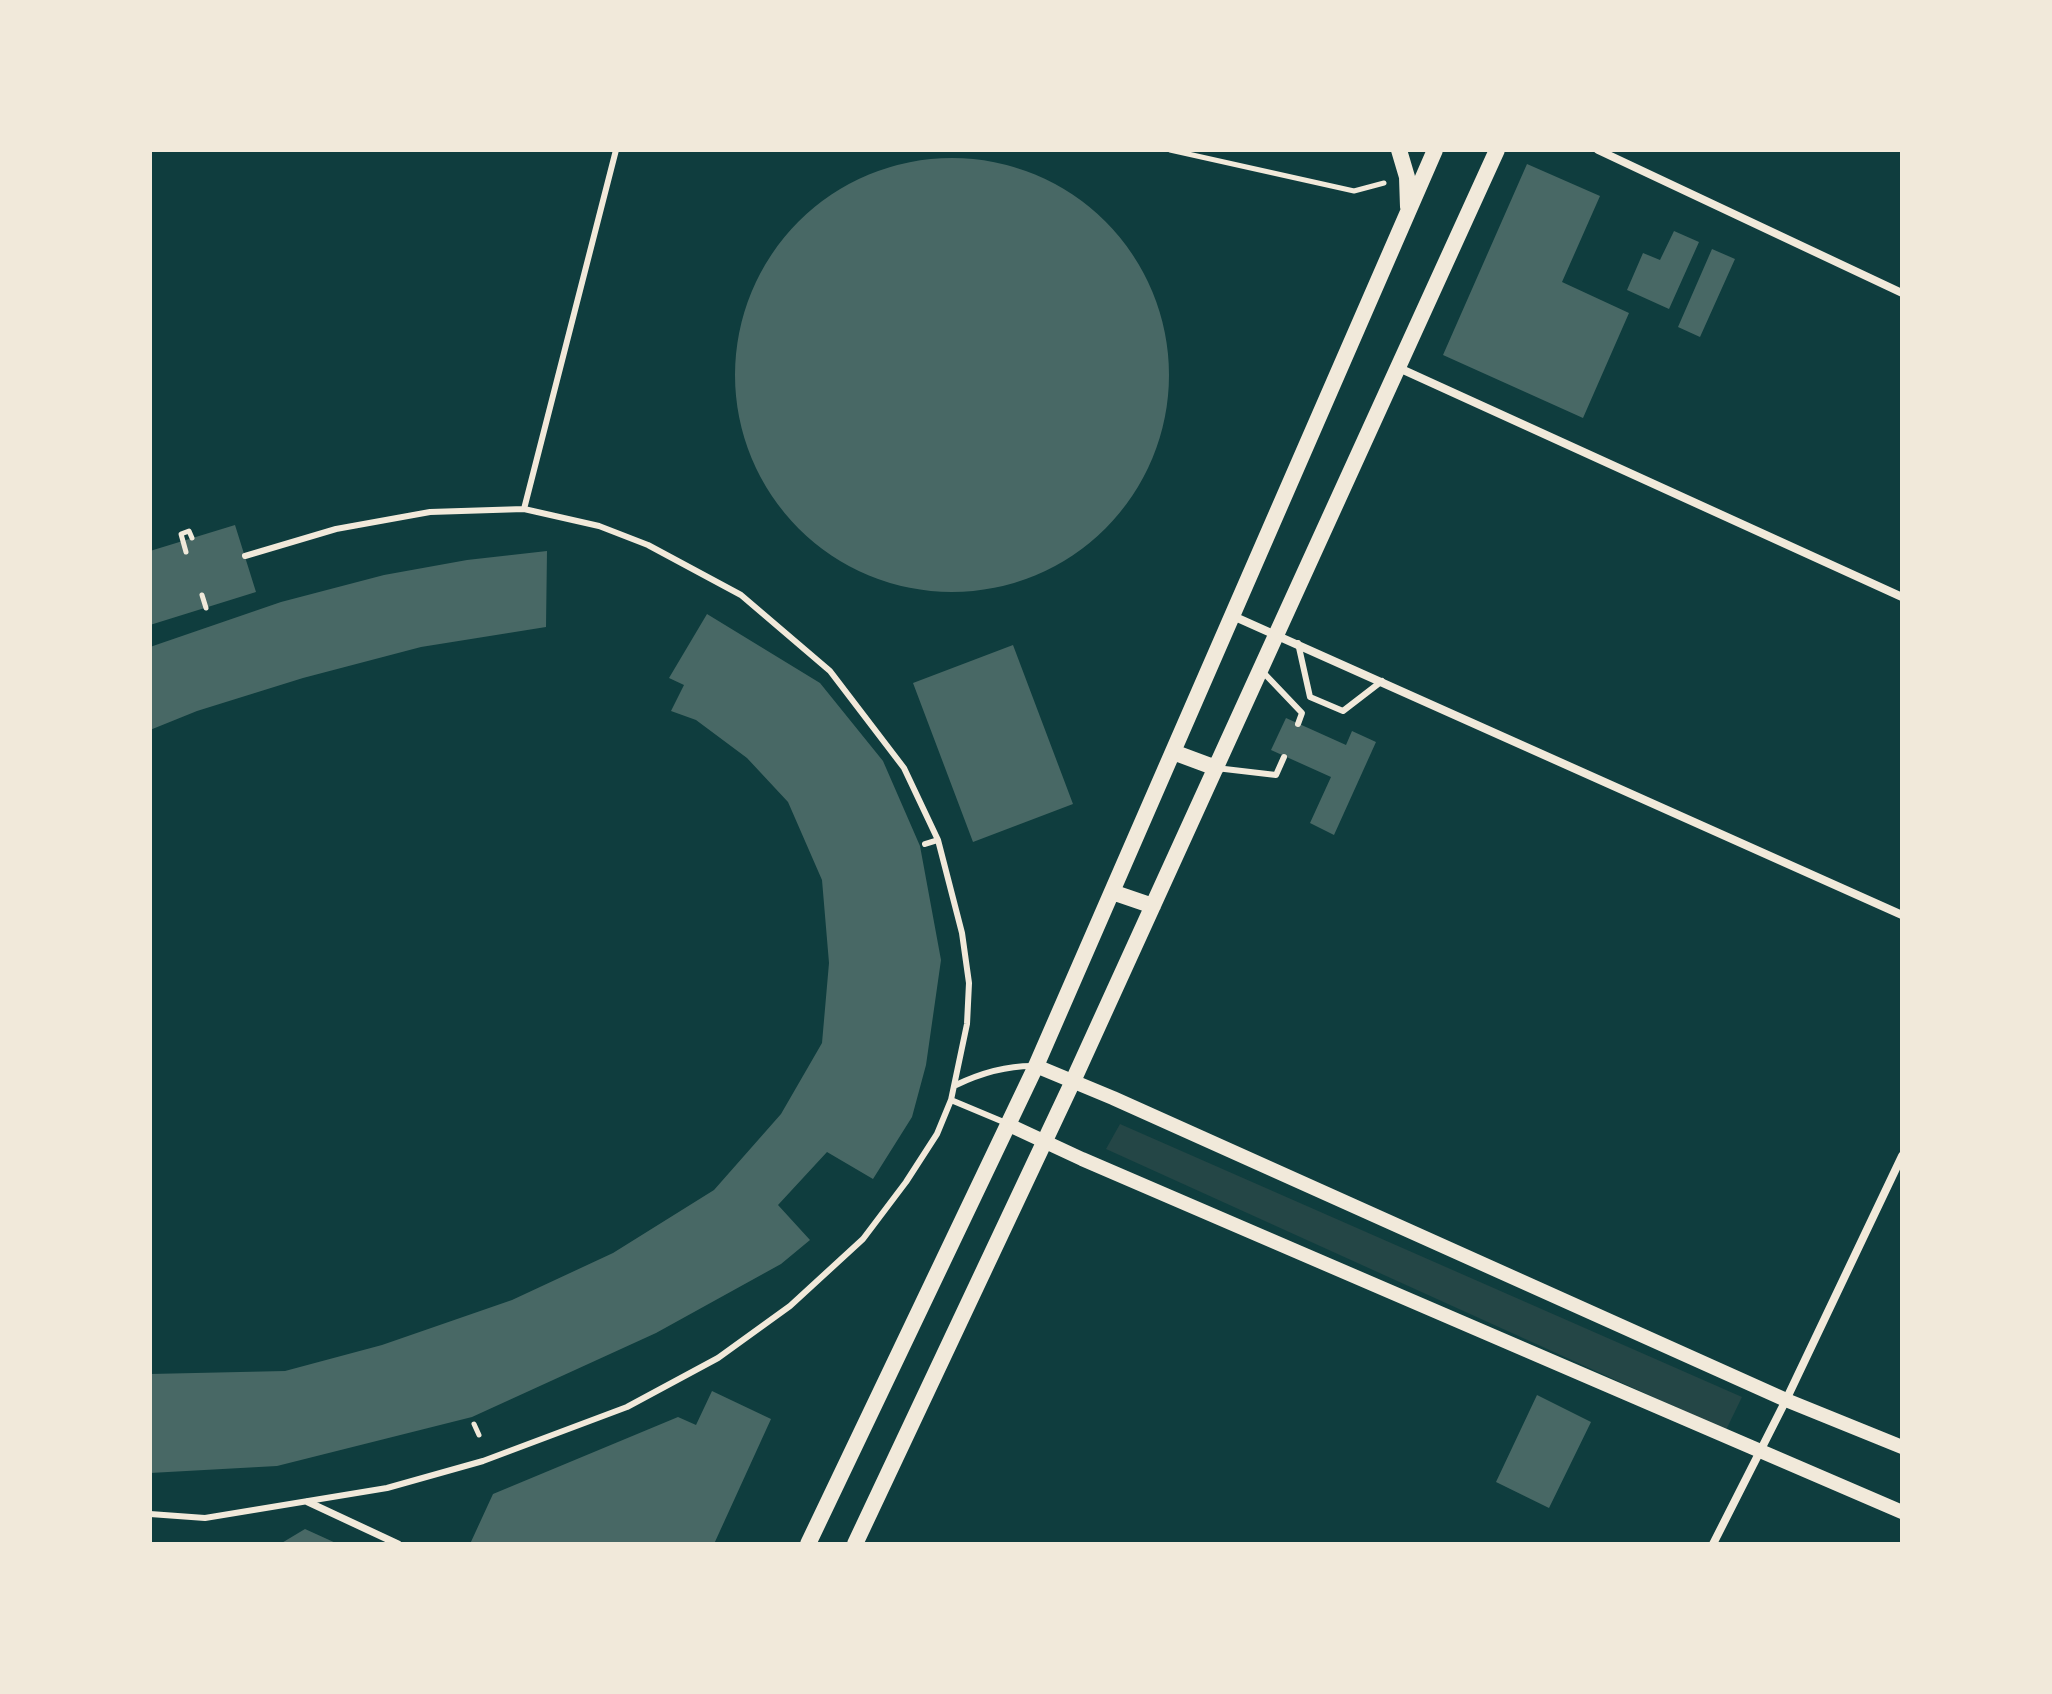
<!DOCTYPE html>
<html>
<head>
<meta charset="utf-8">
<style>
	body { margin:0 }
	#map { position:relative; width:2052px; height:1694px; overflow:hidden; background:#0f3d3e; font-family:Cabin,sans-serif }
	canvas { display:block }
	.frame { position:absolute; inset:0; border:152px solid #f1e9da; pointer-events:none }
</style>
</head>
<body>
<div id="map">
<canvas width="2052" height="1694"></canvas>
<div class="frame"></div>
</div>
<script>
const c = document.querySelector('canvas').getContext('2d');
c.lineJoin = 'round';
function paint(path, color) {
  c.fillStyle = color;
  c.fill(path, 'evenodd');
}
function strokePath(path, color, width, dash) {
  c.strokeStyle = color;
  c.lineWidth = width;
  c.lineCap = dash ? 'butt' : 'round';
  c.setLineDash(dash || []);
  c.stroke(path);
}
const green = new Path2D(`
	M1120,1124L1742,1397L1726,1430L1106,1149Z`);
const building = new Path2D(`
	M735 375a217 217 0 1 1 434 0a217 217 0 1 1-434 0Z
	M1527,164L1600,196L1562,282L1629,313L1583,418L1443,355Z
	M1674,231L1699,242L1669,309L1627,290L1643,253L1660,260Z
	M1712,249L1735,259L1700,337L1678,327Z
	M235,525L256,592L150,625V551Z
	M547,551L546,627L421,647L303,678L197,711L150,730V647L281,602L384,575L467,560Z
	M707,614L820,683L883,761L920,846L941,960L926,1065L912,1117L873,1179L827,1152L778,1205L810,1240L781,1264L656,1333L472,1417L277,1466L150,1473V1374L285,1371L382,1345L512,1300L613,1253L714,1190L781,1114L822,1043L829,963L822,880L788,802L747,758L696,720L671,711L684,685L669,678Z
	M1013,645L1073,804L973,842L913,683Z
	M1286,718L1346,745L1352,731L1376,742L1334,835L1310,823L1331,777L1271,750Z
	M712,1391L771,1419L714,1544H470L493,1494L678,1417L696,1425Z
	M1537,1395L1591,1422L1549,1508L1496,1482Z
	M305,1529L338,1544H280Z`);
const path = new Path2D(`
	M1170,150L1354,191L1384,183
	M186,552L181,534L189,531L192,538
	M202,595L206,608
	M474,1424L479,1435`);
const service = new Path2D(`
	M524,509L616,150
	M1298,643L1310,697L1343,711L1382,681
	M1261,670L1302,713L1298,724
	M1216,768L1276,775L1284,757
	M925,844L938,840
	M956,1085C981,1073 1004,1066 1032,1066
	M951,1100L1006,1123
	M150,1514L205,1518L387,1488L483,1461L627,1407L718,1358L790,1306L863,1239L906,1182L937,1134L951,1100L967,1024L969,983L962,933L938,840L904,768L830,671L741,595L648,545L599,526L524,509L430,512L336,529L245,556`);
const pedestrian = new Path2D(`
	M308,1502L398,1544`);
const minor = new Path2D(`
	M1598,150L1902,293
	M1399,368L1902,597
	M1233,616L1902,915
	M1713,1544L1786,1400L1902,1156`);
const tertiary = new Path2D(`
	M1036,1066L1113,1098L1786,1400L1902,1447
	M1009,1125L1082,1159L1902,1512`);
const secondary = new Path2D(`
	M1399,150L1407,177L1408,207
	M1173,752L1216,768
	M1112,892L1153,906
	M808,1544L1036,1066L1435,150
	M855,1544L1073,1081L1497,150`);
paint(green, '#244646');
paint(building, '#486865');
strokePath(path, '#f1e9da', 5);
strokePath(service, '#f1e9da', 6);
strokePath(pedestrian, '#f1e9da', 7);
strokePath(minor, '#f1e9da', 8);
strokePath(tertiary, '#f1e9da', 14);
strokePath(secondary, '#f1e9da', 16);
</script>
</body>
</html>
